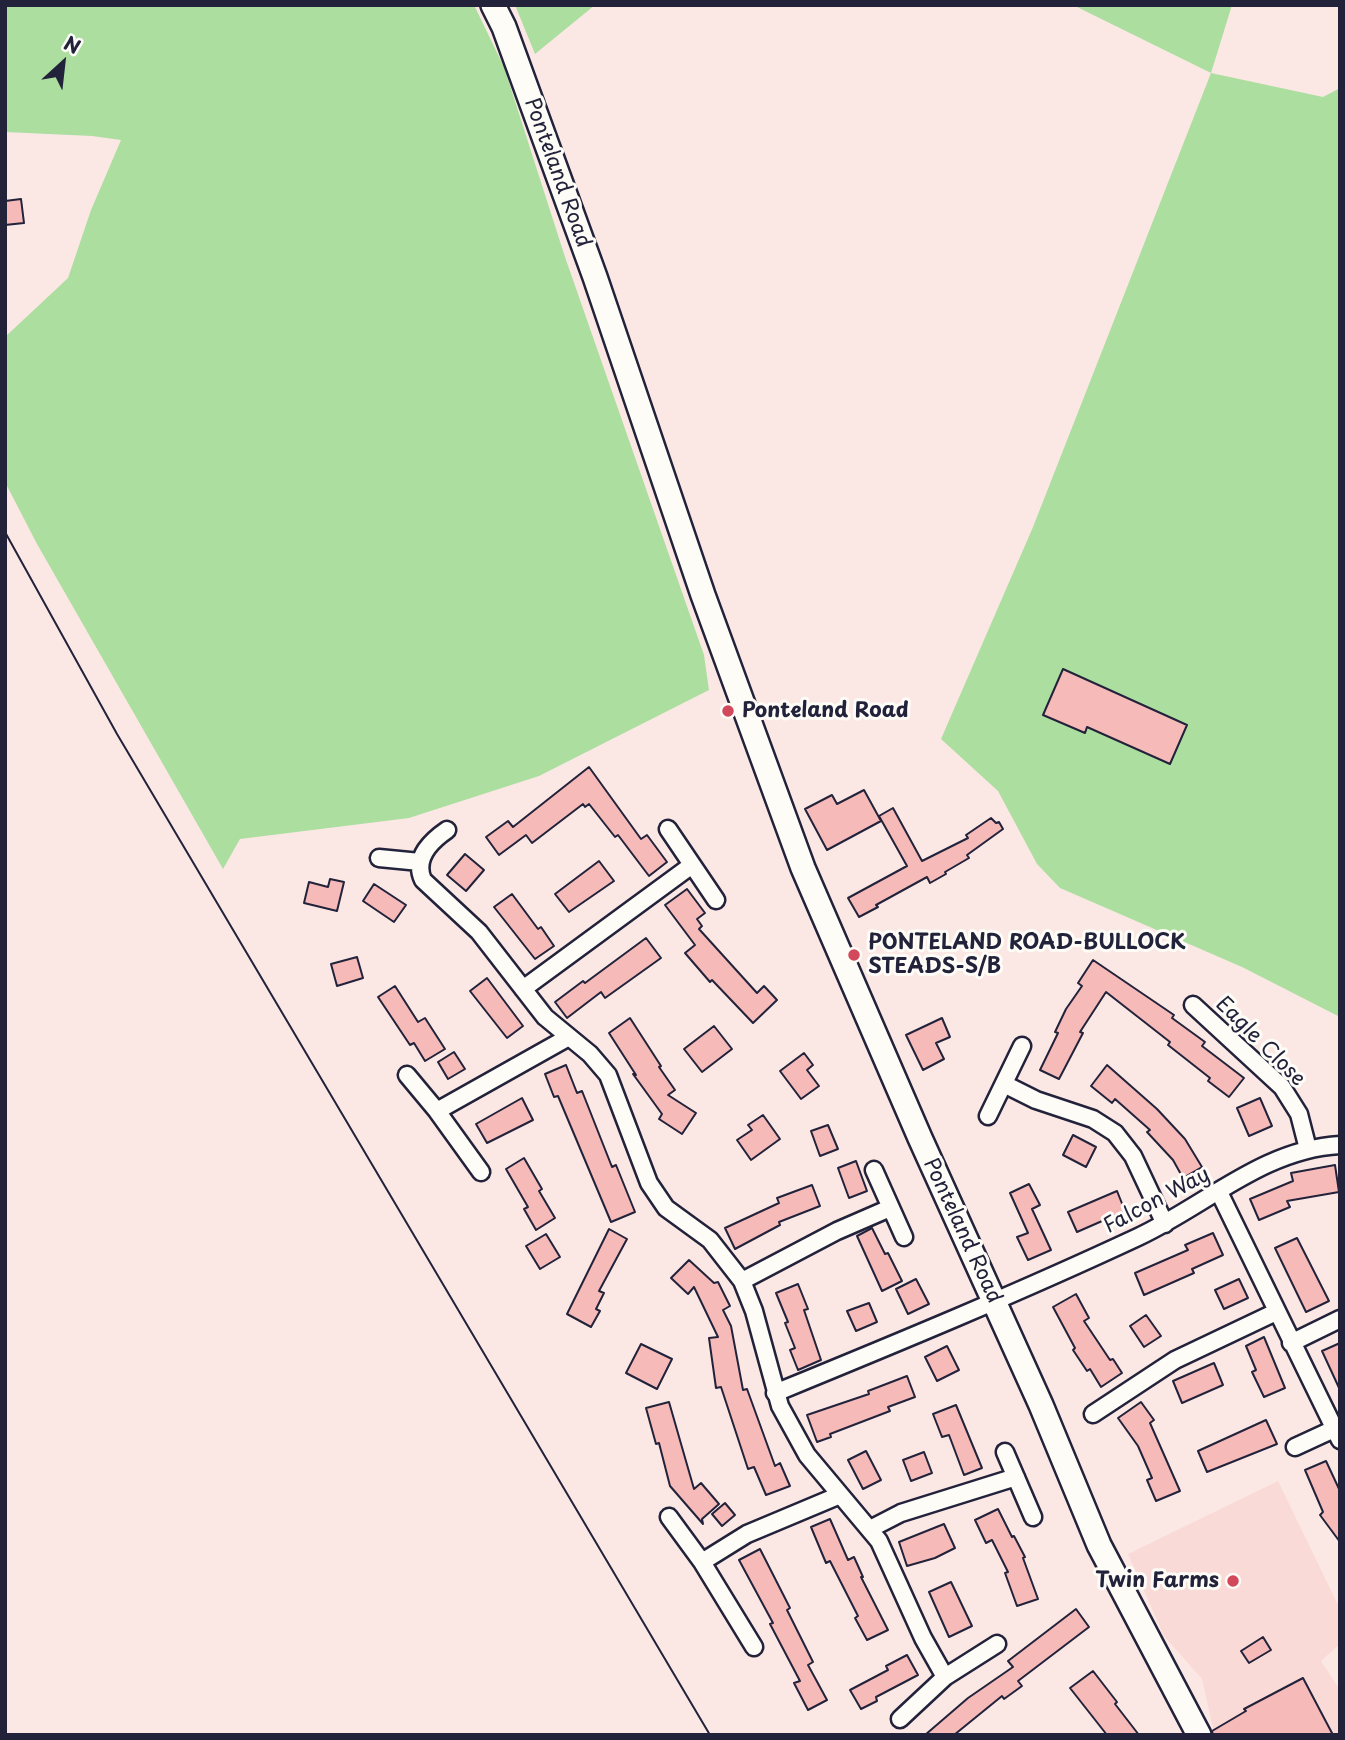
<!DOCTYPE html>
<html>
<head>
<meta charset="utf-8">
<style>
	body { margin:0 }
	#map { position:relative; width:1345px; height:1740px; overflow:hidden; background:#fbe8e4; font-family:"Playpen Sans",sans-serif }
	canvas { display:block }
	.frame { position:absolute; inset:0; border:7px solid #22223b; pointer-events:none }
	.north { position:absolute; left:28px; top:28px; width:70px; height:70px; -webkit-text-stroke:5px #fdfcf7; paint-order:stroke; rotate:27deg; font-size:19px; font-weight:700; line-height:28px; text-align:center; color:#22223b }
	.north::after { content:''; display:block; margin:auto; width:24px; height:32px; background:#22223b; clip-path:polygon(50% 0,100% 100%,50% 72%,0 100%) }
</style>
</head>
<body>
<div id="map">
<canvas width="1345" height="1740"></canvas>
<div class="frame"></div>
<div class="north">N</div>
</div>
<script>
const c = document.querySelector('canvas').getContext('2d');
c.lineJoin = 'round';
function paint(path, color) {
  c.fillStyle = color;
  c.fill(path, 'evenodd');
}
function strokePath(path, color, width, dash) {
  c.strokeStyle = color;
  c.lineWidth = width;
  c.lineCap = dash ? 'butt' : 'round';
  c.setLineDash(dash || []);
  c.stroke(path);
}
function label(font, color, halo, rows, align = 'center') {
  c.font = font + ' "Playpen Sans",sans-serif';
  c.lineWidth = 6;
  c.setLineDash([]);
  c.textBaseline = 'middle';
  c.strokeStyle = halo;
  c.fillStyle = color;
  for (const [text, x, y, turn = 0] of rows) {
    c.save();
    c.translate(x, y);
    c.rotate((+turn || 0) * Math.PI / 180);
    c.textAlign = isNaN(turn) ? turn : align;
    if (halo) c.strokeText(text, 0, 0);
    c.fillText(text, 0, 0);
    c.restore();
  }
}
const built = new Path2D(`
	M1278,1481L1340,1609V1644L1321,1661L1340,1690V1735H1217L1213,1728L1202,1679L1164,1636L1128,1554Z`);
const green = new Path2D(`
	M5,5H474L504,67L565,257L704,655L709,690L539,776L409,818L240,839L223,869L37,544L5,482V337L68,278L91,210L121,140L92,136L5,132Z
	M515,5H595L535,54Z
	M1073,5H1232L1211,73L1323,97L1340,88V1017L1242,967L1060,888L1037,864L998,791L941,739L1033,527L1211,73Z`);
const building = new Path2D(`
	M21,199L24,223L5,225V201Z
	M1063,669L1187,725L1170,764L1087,727L1085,733L1043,715Z
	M589,767L641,839L647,835L667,862L649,876L618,835L615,837L589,804L585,807L583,804L532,843L526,835L499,855L486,837L508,821L513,827Z
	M864,790L881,821L827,850L805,809L832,795L837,804Z
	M893,808L922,861L968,838L966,835L991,818L996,823L999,822L1003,829L967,855L969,858L945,872L946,874L930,883L927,877L876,905L878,907L859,917L848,898L907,866L879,816Z
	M465,854L484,870L466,891L447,875Z
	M599,861L614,881L569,912L555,894Z
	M330,879L344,882L337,911L304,903L309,882L328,887Z
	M374,884L406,905L394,922L363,901Z
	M687,889L705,913L697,919L702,926L699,929L757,993L764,986L777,1000L753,1023L712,980L710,982L685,953L695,945L665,905Z
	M512,894L538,929L541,927L554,946L535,959L494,907Z
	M646,938L661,958L605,998L601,992L567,1018L555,1002L583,981L585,983Z
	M357,957L363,978L337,986L331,964Z
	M1093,960L1174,1015L1172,1018L1205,1042L1202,1046L1244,1078L1229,1097L1208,1081L1210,1078L1168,1045L1170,1042L1106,992L1080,1032L1083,1033L1059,1079L1040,1070L1058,1033L1055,1032L1066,1009L1082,986L1078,983Z
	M487,978L523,1026L507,1038L470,991Z
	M395,986L418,1022L425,1018L445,1049L425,1061L414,1043L410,1045L378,997Z
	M630,1018L661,1066L659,1067L675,1090L668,1095L696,1113L682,1134L659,1119L662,1114L633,1074L636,1075L609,1033Z
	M942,1018L950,1037L936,1043L944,1059L923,1070L906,1035Z
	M714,1026L732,1049L702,1072L684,1049Z
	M454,1052L465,1069L448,1079L438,1062Z
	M804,1053L813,1065L807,1070L819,1086L801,1099L780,1071Z
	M566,1065L577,1093L582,1091L612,1167L616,1165L635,1212L611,1222L558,1096L554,1097L545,1074Z
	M1107,1065L1157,1109L1185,1139L1202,1167L1183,1178L1173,1160L1147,1132L1150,1130L1115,1099L1112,1103L1091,1086Z
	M522,1098L533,1120L487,1143L476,1124Z
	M1260,1098L1272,1126L1249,1136L1237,1108Z
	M763,1115L780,1139L751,1160L737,1140L752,1130L748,1125Z
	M828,1125L838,1149L820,1156L811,1131Z
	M1073,1135L1096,1147L1086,1167L1063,1155Z
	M524,1158L542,1189L539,1191L555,1218L536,1230L524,1209L528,1207L506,1169Z
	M856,1161L867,1191L849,1198L838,1168Z
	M1335,1165L1339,1192L1287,1201L1290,1207L1259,1220L1250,1199L1293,1181L1291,1173Z
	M1029,1184L1040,1205L1032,1209L1051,1250L1028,1260L1017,1237L1028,1233L1010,1193Z
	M812,1185L820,1206L779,1222L780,1225L735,1249L725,1228L779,1203L777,1198Z
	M1117,1191L1125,1211L1077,1232L1068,1212Z
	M872,1228L885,1254L888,1253L902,1281L882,1291L857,1236Z
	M609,1229L627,1239L599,1291L604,1293L596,1309L600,1311L591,1327L567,1314Z
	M1213,1233L1223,1255L1192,1269L1194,1273L1144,1295L1135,1273L1188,1250L1185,1245Z
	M546,1234L560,1257L540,1269L526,1246Z
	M1297,1238L1329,1301L1306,1312L1275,1248Z
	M689,1260L714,1283L718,1282L730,1306L723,1310L731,1326L743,1390L747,1389L775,1466L780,1463L790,1486L766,1495L754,1467L748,1469L721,1387L716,1388L709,1338L718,1337L694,1287L688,1294L671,1278Z
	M916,1279L929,1304L908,1314L896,1289Z
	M1239,1279L1248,1298L1224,1309L1215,1290Z
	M798,1284L808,1309L804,1310L821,1360L798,1370L790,1350L795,1348L785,1323L788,1322L776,1293Z
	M1076,1294L1089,1318L1084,1321L1110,1360L1113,1359L1122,1373L1101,1387L1090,1369L1087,1371L1073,1350L1075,1348L1053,1307Z
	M869,1303L877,1322L856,1331L847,1311Z
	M1146,1315L1161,1336L1144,1347L1130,1326Z
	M1264,1337L1285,1388L1264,1397L1252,1372L1256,1370L1246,1346Z
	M1340,1343V1390L1322,1351Z
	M641,1344L672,1359L657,1389L626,1373Z
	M947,1346L959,1370L937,1381L925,1357Z
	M1214,1363L1223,1385L1182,1403L1173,1381Z
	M907,1376L915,1397L888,1407L890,1411L830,1434L831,1437L817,1442L807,1415L869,1394L868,1391Z
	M669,1402L694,1489L701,1483L719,1504L702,1519L703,1524L670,1486L659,1443L656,1444L646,1408Z
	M1141,1402L1154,1420L1150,1423L1180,1491L1156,1501L1147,1480L1152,1478L1138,1446L1118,1418Z
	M956,1405L982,1468L964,1475L949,1435L942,1437L933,1414Z
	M1266,1420L1277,1444L1207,1472L1198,1451Z
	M866,1451L881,1480L863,1489L848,1460Z
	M924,1452L932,1473L911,1481L903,1460Z
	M1326,1461L1340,1491V1542L1320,1515L1323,1512L1305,1470Z
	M725,1503L735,1515L722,1526L712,1514Z
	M998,1509L1012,1537L1014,1536L1025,1557L1023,1558L1038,1599L1017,1606L1005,1573L1008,1572L992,1540L986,1543L975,1520Z
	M830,1519L848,1560L854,1557L863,1577H861L888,1630L867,1640L855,1618L858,1616L830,1561L826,1563L811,1527Z
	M944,1524L955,1548L935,1558L907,1566L899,1542Z
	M760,1549L790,1608L787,1610L813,1662L808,1665L827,1700L808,1710L794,1683L800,1681L770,1624L773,1623L739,1560Z
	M951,1582L972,1626L949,1637L929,1592Z
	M1076,1609L1089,1627L1018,1681L1022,1686L1004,1699L1002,1696L954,1735H925L968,1698L1013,1667L1008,1661Z
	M1263,1637L1271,1650L1249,1663L1241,1651Z
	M907,1655L918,1675L876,1697L877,1701L861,1709L850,1690L888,1670L886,1666Z
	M1093,1671L1117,1702L1115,1704L1139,1735H1107L1070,1688Z
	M1303,1678L1333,1735H1213L1212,1731L1246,1711L1244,1709Z`);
const street = new Path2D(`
	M668,829L716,900
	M447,830C431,841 413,858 423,880L479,932L545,1017L590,1054L608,1075L649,1183L666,1208L710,1240L742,1281L754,1311L780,1406L807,1455L879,1541L923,1638L945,1677
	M379,858L420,862
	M523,989L692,865
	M1193,1005L1282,1087L1299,1114L1308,1149
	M407,1075L437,1111L481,1172
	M1004,1084L1036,1100L1093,1119L1115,1133L1133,1156L1165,1224
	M437,1111L567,1038
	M988,1116L1022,1046
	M874,1170L904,1237
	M1219,1192L1340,1440
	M742,1281L837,1231L890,1208
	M1291,1343L1340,1319
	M775,1393C897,1343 1018,1293 1138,1237C1205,1206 1263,1149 1340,1145
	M1093,1414L1175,1360L1276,1312
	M1295,1447L1334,1429
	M1005,1452L1033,1517
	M669,1517L702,1562L754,1647
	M870,1529L901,1513L1016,1477
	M702,1562L747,1534L840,1495
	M900,1719L945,1677L997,1644`);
const secondary = new Path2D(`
	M493,5L504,27L595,277L703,595L803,868L920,1138L1041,1405L1099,1545L1199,1735`);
const tram = new Path2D(`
	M5,532L117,734L710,1735`);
const markers = [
	[728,711,7,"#d1495b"],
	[854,955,7,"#d1495b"],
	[1233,1581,7,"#d1495b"]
];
const streetNames = [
	["Ponteland Road",557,173,70],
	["Eagle Close",1260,1042,45],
	["Falcon Way",1157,1201,-28],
	["Ponteland Road",962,1231,65]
];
const poiNames = [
	["Ponteland Road",742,711],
	["PONTELAND ROAD-BULLOCK",868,943],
	["STEADS-S/B",868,967],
	["Twin Farms",1219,1581,"right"]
];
paint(built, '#fadad7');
paint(green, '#acdea0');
paint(building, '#f6bab8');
strokePath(building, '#22223b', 2);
strokePath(street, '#22223b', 21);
strokePath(secondary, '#22223b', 28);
strokePath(street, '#fdfcf7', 16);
strokePath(secondary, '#fdfcf7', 23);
strokePath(tram, '#22223b', 2);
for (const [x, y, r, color] of markers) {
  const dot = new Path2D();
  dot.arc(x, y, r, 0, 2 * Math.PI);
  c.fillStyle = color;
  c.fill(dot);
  strokePath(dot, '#fdfcf7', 2.5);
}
label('21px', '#22223b', '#fdfcf7', streetNames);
label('bold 21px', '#22223b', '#fdfcf7', poiNames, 'left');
</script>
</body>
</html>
